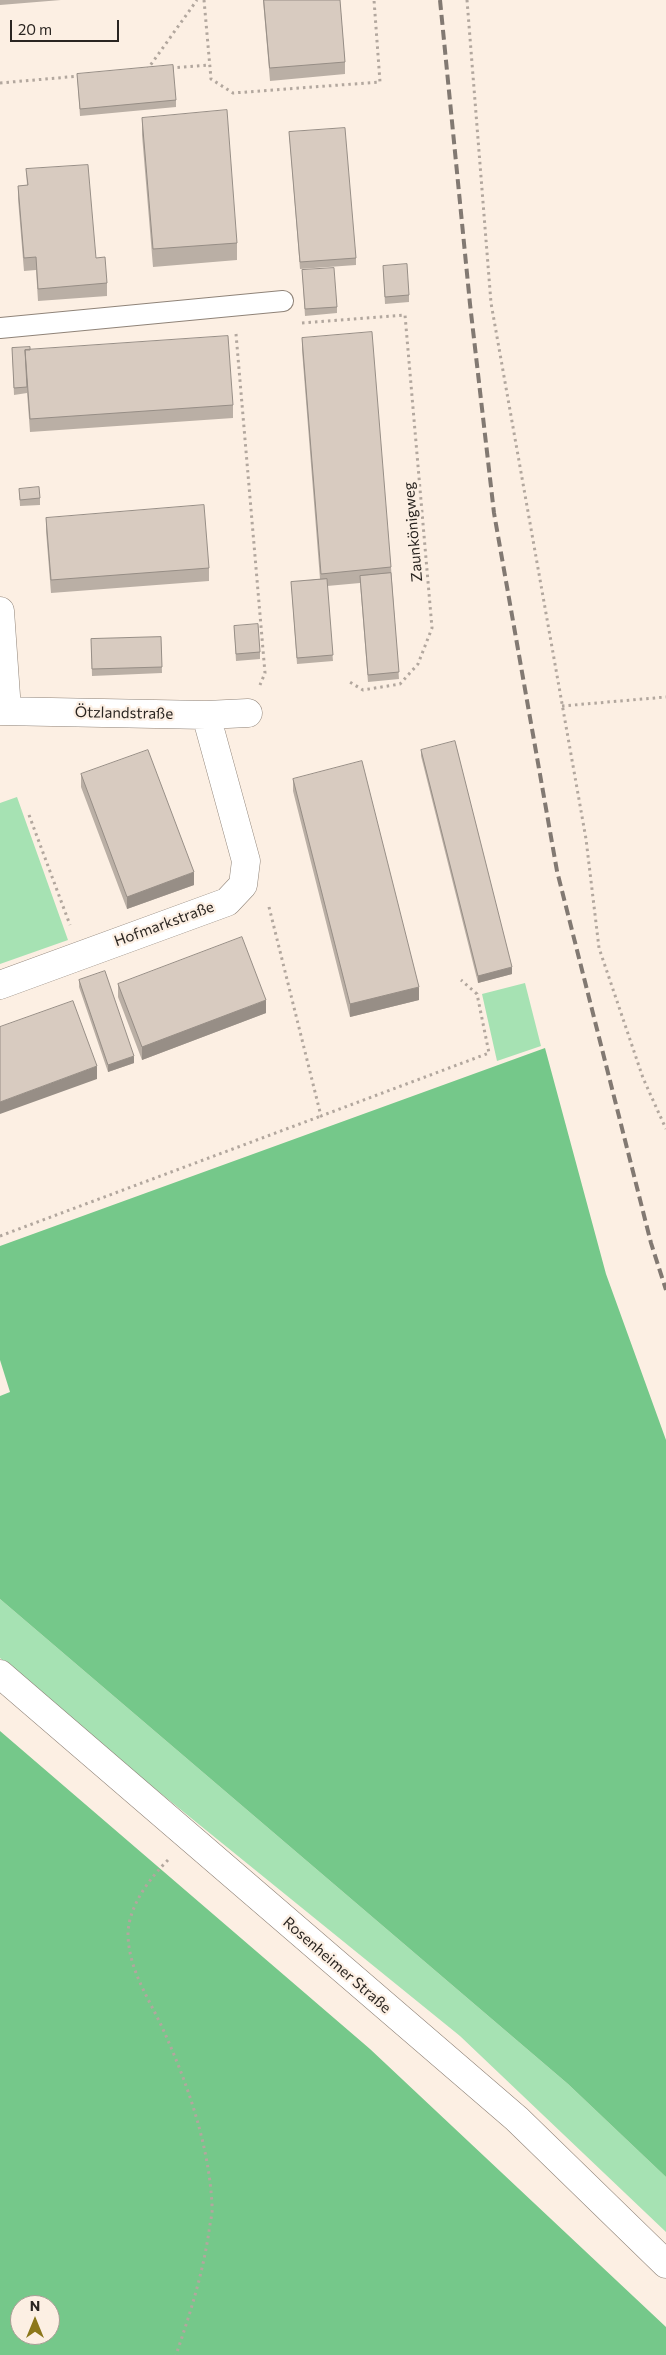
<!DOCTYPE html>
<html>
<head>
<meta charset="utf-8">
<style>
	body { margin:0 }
	#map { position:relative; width:666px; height:2355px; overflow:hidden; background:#fcefe3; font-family:Commissioner,sans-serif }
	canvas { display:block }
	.north { position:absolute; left:10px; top:2295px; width:50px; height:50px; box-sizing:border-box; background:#fcefe3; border:1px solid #a89e95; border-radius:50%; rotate:0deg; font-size:14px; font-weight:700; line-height:20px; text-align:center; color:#2a2521 }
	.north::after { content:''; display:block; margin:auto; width:18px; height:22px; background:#8c771b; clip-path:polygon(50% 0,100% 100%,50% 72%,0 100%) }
	.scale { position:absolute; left:10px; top:20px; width:109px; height:22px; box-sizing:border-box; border:2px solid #2a2521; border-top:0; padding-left:6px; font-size:15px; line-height:18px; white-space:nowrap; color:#2a2521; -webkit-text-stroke:4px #fcefe3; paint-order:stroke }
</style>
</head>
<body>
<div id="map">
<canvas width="666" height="2355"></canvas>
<div class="north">N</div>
<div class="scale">20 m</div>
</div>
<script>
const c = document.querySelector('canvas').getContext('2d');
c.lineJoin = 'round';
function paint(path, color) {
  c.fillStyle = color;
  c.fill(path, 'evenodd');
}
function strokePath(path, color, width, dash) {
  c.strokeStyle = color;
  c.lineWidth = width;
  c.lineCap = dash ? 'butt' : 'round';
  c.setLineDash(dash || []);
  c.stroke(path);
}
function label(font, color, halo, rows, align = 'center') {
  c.font = font + ' Commissioner,sans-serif';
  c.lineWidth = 4.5;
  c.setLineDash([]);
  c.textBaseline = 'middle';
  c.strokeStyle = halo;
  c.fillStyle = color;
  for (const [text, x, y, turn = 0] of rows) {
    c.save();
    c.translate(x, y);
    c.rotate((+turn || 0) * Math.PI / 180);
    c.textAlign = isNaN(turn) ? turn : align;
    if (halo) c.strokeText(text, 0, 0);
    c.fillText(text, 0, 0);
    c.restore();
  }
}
const green = new Path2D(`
	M17,797L68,940L0,964V803Z
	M525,983L541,1046L497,1061L482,994Z
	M0,1599L568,2084L666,2177V2232L460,2036L101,1745L0,1658Z`);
const forest = new Path2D(`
	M545,1048L606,1274L666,1440V2177L568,2084L0,1599V1396L10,1392L0,1360V1246Z
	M0,1731L370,2049L666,2327V2355H0ZM20,2305H50V2335H20Z`);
const path = new Path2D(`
	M204,0L211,79L233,93L380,82L374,0
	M467,0L491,303L586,839L599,948L643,1078L666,1129
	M171,68L210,65
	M147,70L197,0
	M0,83L80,76
	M302,323L405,315L432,628L418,664L400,684L363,690L348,681
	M236,334L265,673L260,685
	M562,706L666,697
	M29,815L70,925
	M269,907L321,1116L489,1053L477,994L461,980
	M0,1236L321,1116
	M168,1860C149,1879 128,1907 128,1935C129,1970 148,1997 162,2027C187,2082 209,2144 212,2205C213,2213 210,2222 209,2231C203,2273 190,2314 176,2355`);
const lane = new Path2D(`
	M0,328L283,301`);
const street = new Path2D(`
	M0,611L7,710
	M0,711L206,715L248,713
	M0,985L227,902L243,885L246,861L206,715`);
const secondary = new Path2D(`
	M0,1674L517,2119L666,2264`);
const rail = new Path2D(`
	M440,0L470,304L494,513L557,871L651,1243L666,1290`);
const wall = new Path2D(`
	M0,0H61L0,5Z
	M263,0H340L345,62V74L270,81Z
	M77,74L176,100V107L80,116Z
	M142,118L237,243V260L153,267L142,135Z
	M289,132L356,258V265L300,269Z
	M26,169L96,258L107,283V296L38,301L36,270L24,271L18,199V186L27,185Z
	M383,266L409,295V302L385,304Z
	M302,270L337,307V313L305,316Z
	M302,338L391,567L399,679L368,682L360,583L327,586L333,661L297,664L291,582L320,579L302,350Z
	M12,348L30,350L233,405V418L30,432L27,392V393L14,395Z
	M19,489L40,498V505L20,506Z
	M46,518L209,568V581L51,593L46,531Z
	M234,626L260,652V659L236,661Z
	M161,637L162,673L92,676L91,639Z
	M421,750L512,974L478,983L421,756Z
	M81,774L194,885L127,909L81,787Z
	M293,779L419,1000L350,1017L293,791Z
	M79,980L134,1063L108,1072L79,987Z
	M118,984L266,1013L142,1060L118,997Z`);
const shadedWall = new Path2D(`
	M194,872V885L127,909V897Z
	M512,967V974L478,983V976Z
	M419,987V1000L350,1017V1004Z
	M266,1000V1013L142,1060V1047Z
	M134,1056V1063L108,1072V1065Z
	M97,1066V1079L0,1114V1102Z`);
const building = new Path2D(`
	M264,0H340L345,62L270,68Z
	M173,65L176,100L80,109L77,74Z
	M227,110L237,243L153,249L142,118Z
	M345,128L356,258L300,262L289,132Z
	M88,165L96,258L105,257L107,283L38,289L36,257L24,258L18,186L28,185L26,169Z
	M407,264L409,295L385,297L383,266Z
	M334,268L337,307L305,309L302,270Z
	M372,332L391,567L321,574L302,338Z
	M228,336L233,405L30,419L25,350Z
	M30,347V350H25L27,387L14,388L12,348Z
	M39,487L40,498L20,500L19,489Z
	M204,505L209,568L51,580L46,518Z
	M391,573L399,672L368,675L360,576Z
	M327,579L333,655L297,658L291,582Z
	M258,624L260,652L236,654L234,626Z
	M161,637L162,667L92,669L91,639Z
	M455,741L512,967L478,976L421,750Z
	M148,750L194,872L127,897L81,774Z
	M362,761L419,987L350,1004L293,779Z
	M242,937L266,1000L142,1047L118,984Z
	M105,971L134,1056L108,1065L79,980Z
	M73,1001L97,1066L0,1102V1027Z`);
const streetNames = [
	["Zaunkönigweg",413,532,-95],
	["Ötzlandstraße",124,713,1],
	["Hofmarkstraße",164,924,-20],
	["Rosenheimer Straße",337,1965,41]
];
paint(green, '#a6e2b3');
paint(forest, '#75c88a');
strokePath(lane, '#8f8378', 22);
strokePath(street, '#8f8378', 29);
strokePath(secondary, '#8f8378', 29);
strokePath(path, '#b2a79e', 3, [2.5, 4]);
strokePath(lane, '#fff', 20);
strokePath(street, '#fff', 28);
strokePath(secondary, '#fff', 28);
strokePath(rail, '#827972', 4, [10, 5]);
paint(wall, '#baafa5');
paint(shadedWall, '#978e86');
paint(building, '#d8cbc0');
strokePath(building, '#978e86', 1);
label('15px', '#2a2521', '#fcefe3', streetNames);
</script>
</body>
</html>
